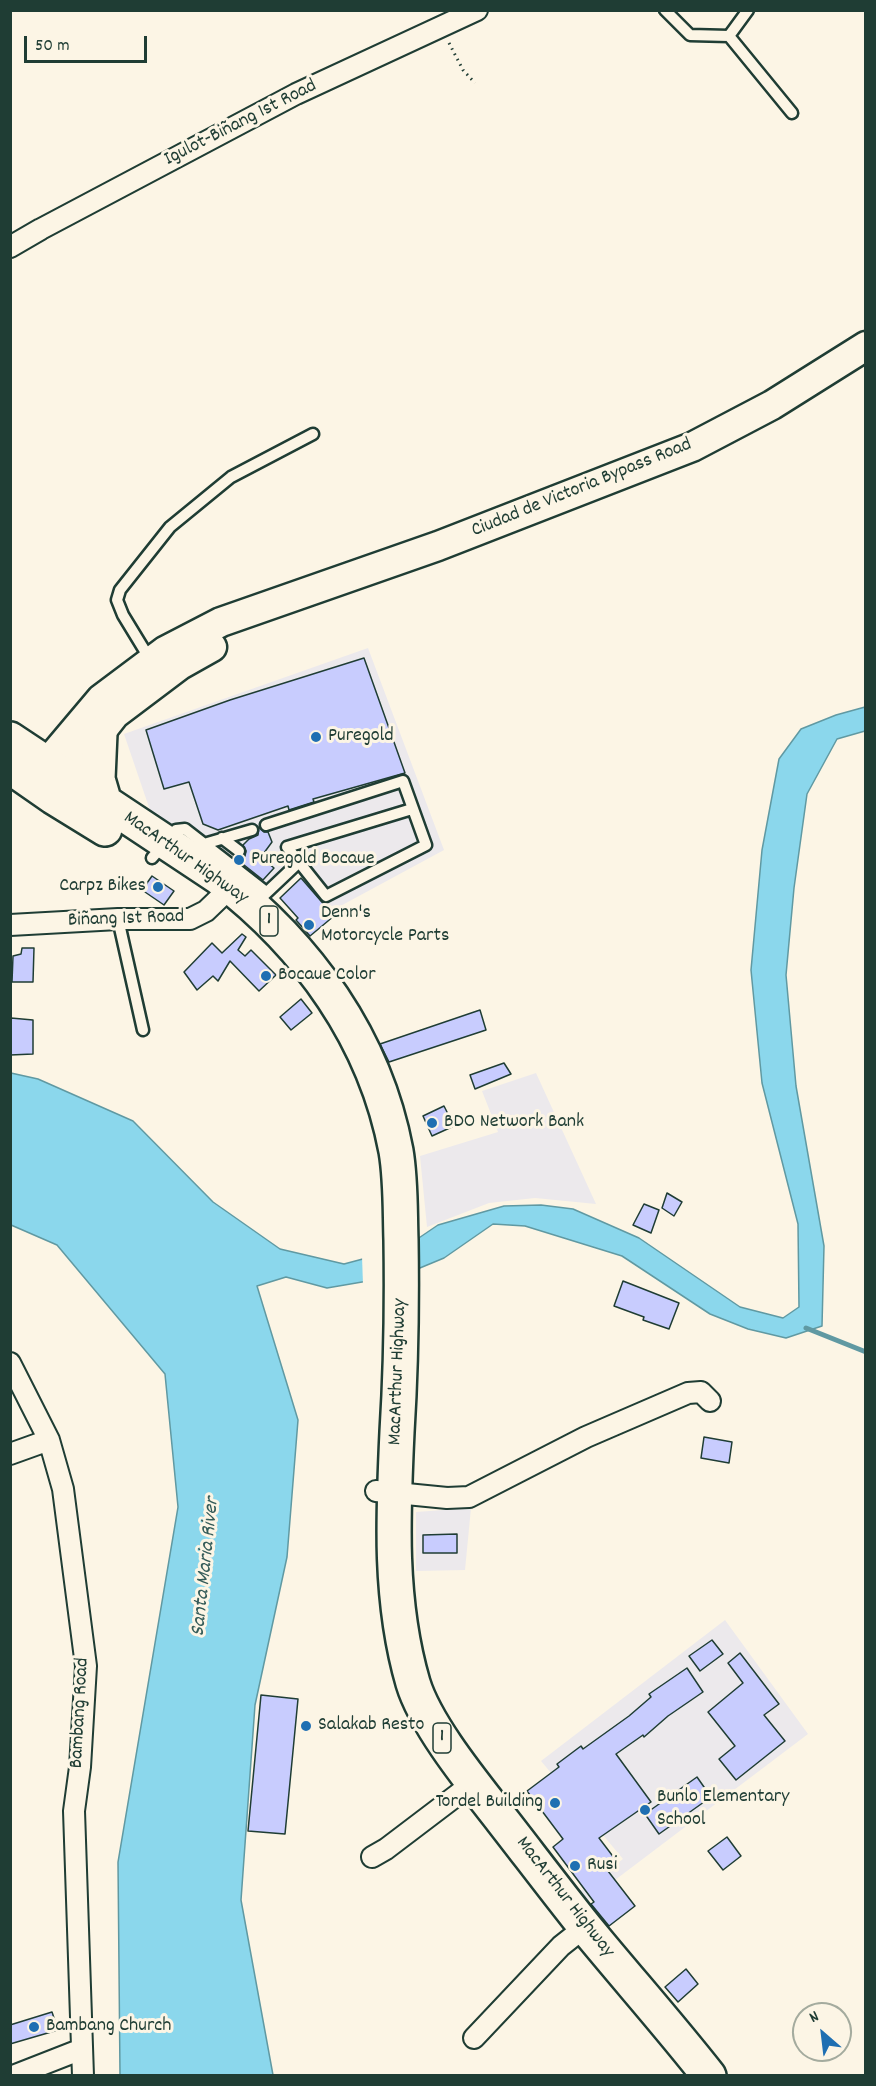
<!DOCTYPE html>
<html>
<head>
<meta charset="utf-8">
<style>
	body { margin:0 }
	#map { position:relative; width:876px; height:2086px; overflow:hidden; background:#fcf5e5; font-family:Dekko,sans-serif }
	canvas { display:block }
	.frame { position:absolute; inset:0; border:12px solid #1f3d34; pointer-events:none }
	.north { position:absolute; left:792px; top:2002px; width:60px; height:60px; box-sizing:border-box; background:#fcf5e5; border:2px solid #a4ab9e; border-radius:50%; rotate:332deg; font-size:16px; font-weight:700; line-height:24px; text-align:center; color:#1f3d34 }
	.north::after { content:''; display:block; margin:auto; width:21px; height:27px; background:#1f6fb2; clip-path:polygon(50% 0,100% 100%,50% 72%,0 100%) }
	.scale { position:absolute; left:24px; top:36px; width:123px; height:27px; box-sizing:border-box; border:3px solid #1f3d34; border-top:0; padding-left:8px; font-size:18px; line-height:21px; white-space:nowrap; color:#1f3d34; -webkit-text-stroke:4px #fcf5e5; paint-order:stroke }
</style>
</head>
<body>
<div id="map">
<canvas width="876" height="2086"></canvas>
<div class="frame"></div>
<div class="north">N</div>
<div class="scale">50 m</div>
</div>
<script>
const c = document.querySelector('canvas').getContext('2d');
c.lineJoin = 'round';
function paint(path, color) {
  c.fillStyle = color;
  c.fill(path, 'evenodd');
}
function strokePath(path, color, width, dash) {
  c.strokeStyle = color;
  c.lineWidth = width;
  c.lineCap = dash ? 'butt' : 'round';
  c.setLineDash(dash || []);
  c.stroke(path);
}
function label(font, color, halo, rows, align = 'center') {
  c.font = font + ' Dekko,sans-serif';
  c.lineWidth = 6;
  c.setLineDash([]);
  c.textBaseline = 'middle';
  c.strokeStyle = halo;
  c.fillStyle = color;
  for (const [text, x, y, turn = 0] of rows) {
    c.save();
    c.translate(x, y);
    c.rotate((+turn || 0) * Math.PI / 180);
    c.textAlign = isNaN(turn) ? turn : align;
    if (halo) c.strokeText(text, 0, 0);
    c.fillText(text, 0, 0);
    c.restore();
  }
}
const built = new Path2D(`
	M368,648L444,850L333,910L299,870L267,902L153,819L124,734Z
	M536,1073L596,1204L535,1198L489,1203L427,1227L420,1156L498,1132L482,1091Z
	M471,1508L465,1570L416,1571V1512Z
	M725,1620L808,1734L582,1905L574,1896L623,1859L541,1761Z`);
const water = new Path2D(`
	M865,707V731L837,739L807,794L794,888L786,975L796,1086L824,1246L822,1326L786,1338L748,1329L710,1314L622,1256L525,1226L493,1224L444,1258L403,1275L327,1288L286,1277L257,1286L298,1420L287,1557L255,1705L241,1900L273,2075H120L118,1862L178,1507L165,1374L57,1245L11,1225V1073L38,1079L133,1121L213,1202L280,1249L344,1264L404,1248L438,1225L504,1206L541,1205L573,1209L639,1238L740,1307L783,1318L799,1307L798,1224L762,1083L751,970L762,850L779,759L801,729L836,715Z`);
const pier = new Path2D(`
	M403,1245L404,1278L363,1285L362,1256Z`);
const stream = new Path2D(`
	M806,1328L866,1352`);
const building = new Path2D(`
	M364,658L405,773L313,799L314,802L289,810L288,806L218,830L203,824L189,782L164,789L146,730L230,700Z
	M259,827L264,832H268L272,842L261,857L274,868L263,880L234,857L239,858L245,856L246,851L243,845L249,839L258,835Z
	M152,876L174,891L164,905L142,890Z
	M301,878L334,916L310,936L296,920L298,918L280,898Z
	M242,934L246,937L238,950L245,956L251,950L276,975L259,991L230,961L218,981L213,976L197,990L184,972L212,943L222,953Z
	M22,948H34L33,982H12L13,956L21,954Z
	M301,999L312,1013L291,1030L280,1017Z
	M480,1010L486,1030L389,1062L380,1044Z
	M11,1018L33,1020V1054L10,1055Z
	M504,1063L511,1074L475,1089L470,1075Z
	M444,1106L454,1126L432,1136L423,1116Z
	M667,1193L682,1202L674,1216L662,1208Z
	M644,1204L659,1210L651,1233L633,1225Z
	M623,1281L679,1303L669,1329L643,1320L644,1317L614,1306Z
	M704,1437L732,1442L729,1463L701,1458Z
	M457,1534V1553H423V1535Z
	M712,1640L723,1654L700,1671L689,1656Z
	M740,1653L779,1704L764,1715L785,1741L736,1780L719,1759L735,1746L708,1712L743,1683L728,1663Z
	M687,1668L703,1692L668,1716L644,1737L643,1735L616,1754L651,1802L599,1838L618,1863L608,1871L635,1906L609,1926L591,1904L594,1902L553,1847L563,1839L527,1791L559,1767L557,1764L581,1746L583,1749L629,1716L651,1697L649,1694Z
	M261,1695L298,1699L285,1834L248,1831Z
	M697,1777L711,1797L659,1834L645,1814Z
	M727,1837L741,1856L723,1870L708,1851Z
	M686,1969L698,1984L678,2002L665,1987Z
	M52,2012L58,2030L10,2044V2025Z`);
const path = new Path2D(`
	M449,43L463,70L475,83`);
const service = new Path2D(`
	M665,10L690,35L729,36L792,113
	M729,36L748,10
	M151,661L123,615L117,600L120,590L170,527L231,477L313,434
	M266,825L403,781L426,845L326,896L287,847L412,809
	M222,838L239,851
	M204,844L252,830
	M152,858L176,830L185,829L266,892
	M262,897L299,862
	M118,919L143,1030`);
const minor = new Path2D(`
	M10,247L41,229L296,94L477,10
	M10,925L118,919H190L206,911L231,887
	M10,1363L49,1440L63,1489L86,1666L80,1767L74,1811L83,2076
	M10,1454L49,1440
	M376,1491L447,1498L469,1497L586,1437L688,1393L701,1392L710,1401
	M372,1857L386,1849L473,1783
	M474,2038L561,1946L585,1927
	M13,2076L82,2049`);
const secondary = new Path2D(`
	M36,782L47,763L101,699L165,651L221,622L438,546L692,447L772,405L866,346
	M55,793L66,776L115,714L180,665L212,647`);
const trunk = new Path2D(`
	M100,733L98,779L105,803
	M10,739L218,877C308,946 375,1039 396,1151C401,1180 400,1211 401,1240C402,1304 401,1368 397,1432C393,1516 389,1601 413,1683C426,1726 474,1784 502,1820C530,1856 558,1893 586,1928C627,1978 669,2025 709,2076
	M10,767L53,797L105,829`);
const markers = [
	[316,737,6,"#1f6fb2"],
	[239,860,6,"#1f6fb2"],
	[158,887,6,"#1f6fb2"],
	[309,925,6,"#1f6fb2"],
	[266,976,6,"#1f6fb2"],
	[432,1123,6,"#1f6fb2"],
	[306,1726,6,"#1f6fb2"],
	[555,1803,6,"#1f6fb2"],
	[645,1810,6,"#1f6fb2"],
	[575,1866,6,"#1f6fb2"],
	[34,2027,6,"#1f6fb2"]
];
const shields = [
	[269,921,18],
	[442,1738,18]
];
const shieldNames = [
	["1",269,921],
	["1",442,1738]
];
const streetNames = [
	["Igulot-Biñang 1st Road",241,124,-27],
	["Ciudad de Victoria Bypass Road",582,489,-22],
	["MacArthur Highway",185,859,35],
	["Biñang 1st Road",126,920,-2],
	["MacArthur Highway",399,1372,-88],
	["Bambang Road",81,1713,-87],
	["MacArthur Highway",564,1898,52]
];
const poiNames = [
	["Puregold",328,737],
	["Puregold Bocaue",251,860],
	["Carpz Bikes",146,887,"right"],
	["Denn's",321,914],
	["Motorcycle Parts",321,937],
	["Bocaue Color",278,976],
	["BDO Network Bank",444,1123],
	["Salakab Resto",318,1726],
	["Bunlo Elementary",657,1798],
	["School",657,1821],
	["Tordel Building",543,1803,"right"],
	["Rusi",587,1866],
	["Bambang Church",46,2027]
];
const waterNames = [
	["Santa Maria River",207,1567,-84]
];
paint(built, '#ece9ec');
paint(water, '#8bd7ec');
strokePath(water, '#6099a2', 1.5);
paint(pier, '#fcf5e5');
strokePath(stream, '#6099a2', 5);
paint(building, '#c8ccfe');
strokePath(building, '#1f3d34', 1.5);
strokePath(service, '#1f3d34', 15);
strokePath(minor, '#1f3d34', 24);
strokePath(secondary, '#1f3d34', 33);
strokePath(trunk, '#1f3d34', 38);
strokePath(path, '#1f3d34', 3, [1.5, 4.5]);
strokePath(service, '#fcf5e5', 10);
strokePath(minor, '#fcf5e5', 20);
strokePath(secondary, '#fcf5e5', 28);
strokePath(trunk, '#fcf5e5', 33);
for (const [x, y, r, color] of markers) {
  const dot = new Path2D();
  dot.arc(x, y, r, 0, 2 * Math.PI);
  c.fillStyle = color;
  c.fill(dot);
  strokePath(dot, '#fcf5e5', 2);
}
for (const [x, y, w] of shields) {
  const box = new Path2D();
  box.roundRect(x - w / 2, y - 15, w, 30, 4.5);
  c.fillStyle = '#fcf5e5';
  c.fill(box);
  strokePath(box, '#1f3d34', 1.5);
}
label('bold 18px', '#1f3d34', null, shieldNames);
label('20px', '#1f3d34', '#fcf5e5', streetNames);
label('20px', '#1f3d34', '#fcf5e5', poiNames, 'left');
label('italic 21px', '#355c59', '#fcf5e5', waterNames);
</script>
</body>
</html>
